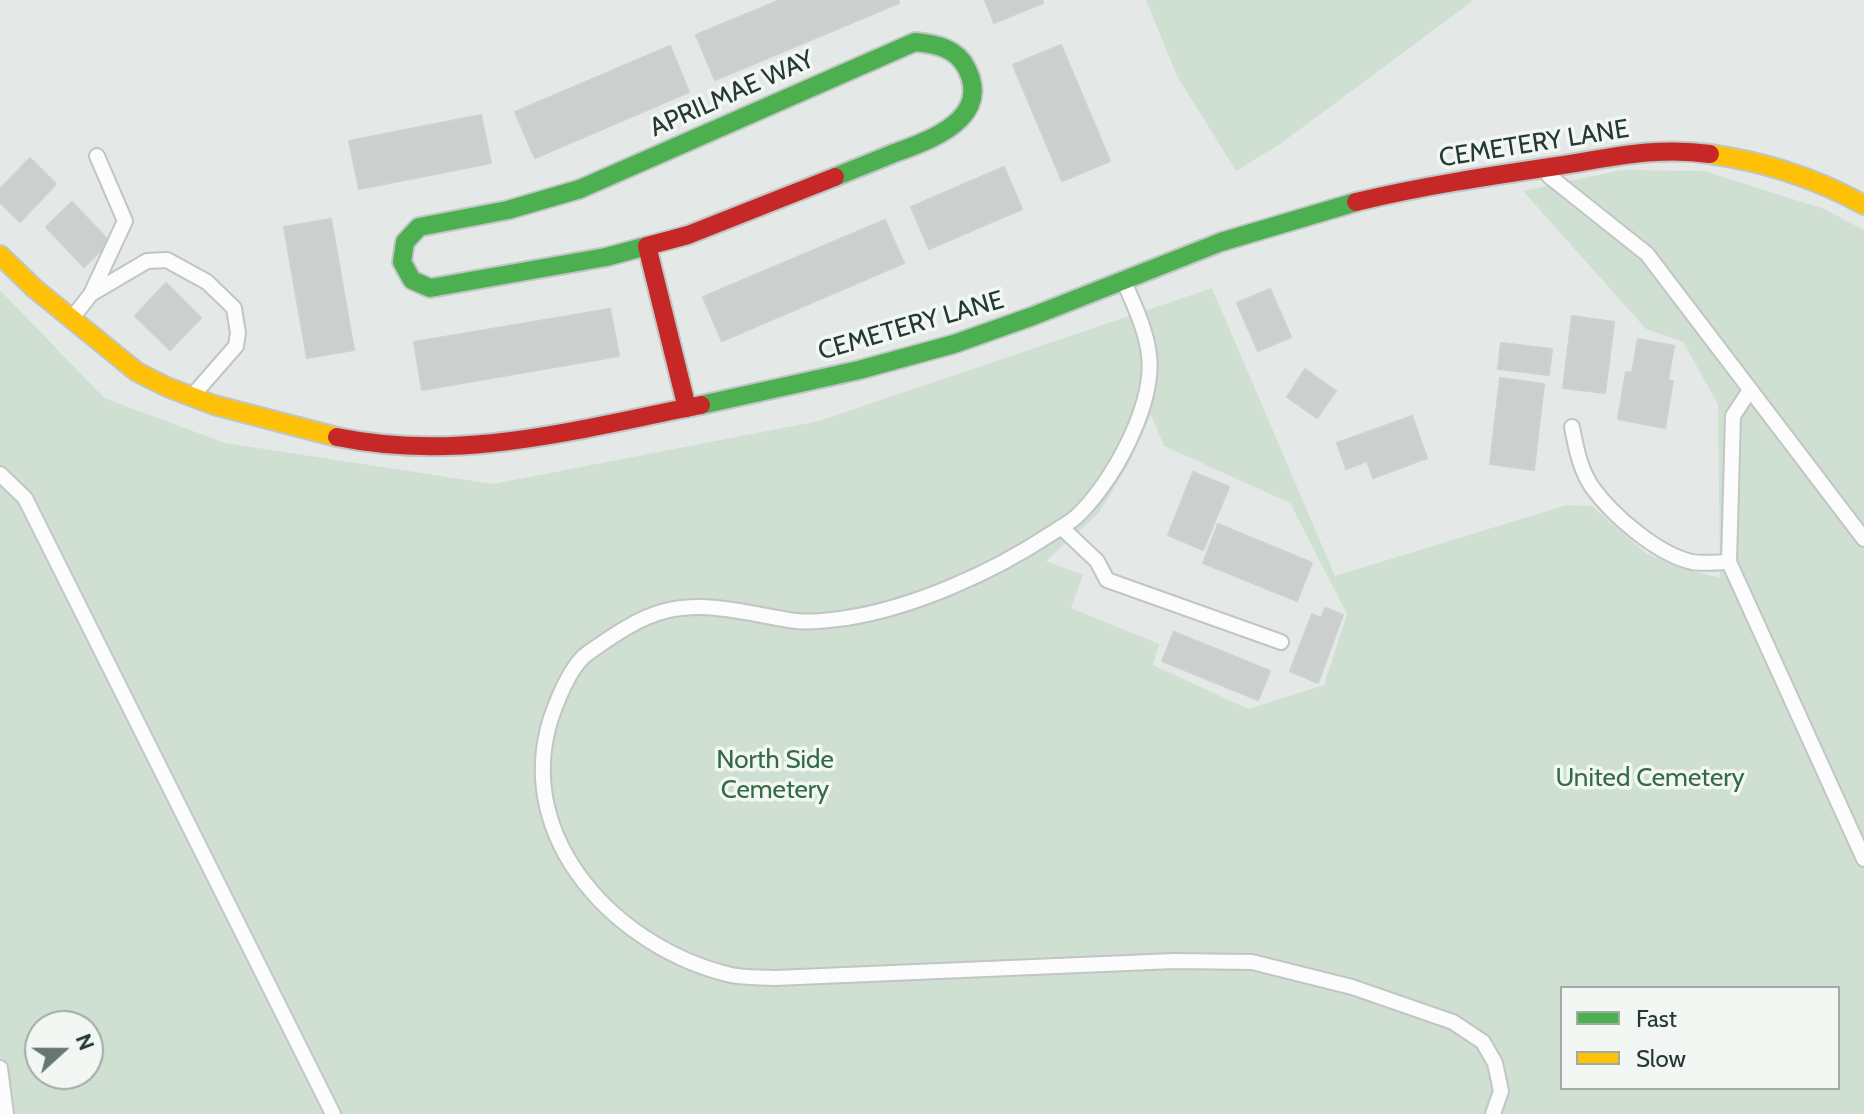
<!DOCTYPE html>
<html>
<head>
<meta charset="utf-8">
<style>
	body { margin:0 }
	#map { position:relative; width:1864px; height:1114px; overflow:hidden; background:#e4e8e6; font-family:Cabin,sans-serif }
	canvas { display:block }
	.legend { position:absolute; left:1560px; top:986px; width:280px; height:104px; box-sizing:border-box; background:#f2f7f4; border:2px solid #a0aba6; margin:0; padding:10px 14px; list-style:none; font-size:24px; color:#243932 }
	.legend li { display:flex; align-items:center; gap:16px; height:40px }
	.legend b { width:40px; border:2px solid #a0aba6 }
	.north { position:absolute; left:24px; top:1010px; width:80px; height:80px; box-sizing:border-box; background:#f2f7f4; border:2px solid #a0aba6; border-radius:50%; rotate:69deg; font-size:22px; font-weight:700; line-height:32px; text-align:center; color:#243932 }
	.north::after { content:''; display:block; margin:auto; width:28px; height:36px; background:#677671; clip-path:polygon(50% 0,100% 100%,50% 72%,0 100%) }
</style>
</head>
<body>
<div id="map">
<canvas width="1864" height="1114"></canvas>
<ul class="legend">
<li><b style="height:10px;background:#4caf50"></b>Fast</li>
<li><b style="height:10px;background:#ffc107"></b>Slow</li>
</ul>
<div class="north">N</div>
</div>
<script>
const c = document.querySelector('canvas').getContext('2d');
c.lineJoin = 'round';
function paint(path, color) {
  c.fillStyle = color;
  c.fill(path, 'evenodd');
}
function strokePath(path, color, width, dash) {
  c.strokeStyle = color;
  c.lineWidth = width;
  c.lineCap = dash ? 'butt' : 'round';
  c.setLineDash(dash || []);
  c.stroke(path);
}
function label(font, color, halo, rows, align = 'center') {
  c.font = font + ' Cabin,sans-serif';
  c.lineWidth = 7;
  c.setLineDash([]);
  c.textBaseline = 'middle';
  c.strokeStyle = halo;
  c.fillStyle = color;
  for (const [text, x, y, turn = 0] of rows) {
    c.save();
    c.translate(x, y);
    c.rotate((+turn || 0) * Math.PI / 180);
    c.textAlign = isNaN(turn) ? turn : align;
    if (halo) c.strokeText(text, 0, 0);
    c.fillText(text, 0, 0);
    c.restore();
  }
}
const green = new Path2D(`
	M1146,0H1474L1280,144L1236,171L1177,76Z
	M1621,170L1704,171L1824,209L1864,230V1114H0V290L104,398L225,443L493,484L819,421L1212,288L1335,576L1567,505L1592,506L1647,554L1678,567L1720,578L1718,404L1683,342L1646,329L1523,191ZM1151,415L1164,446L1290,503L1347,614L1324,685L1248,709L1153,665L1159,644L1071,608L1083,575L1046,561L1098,514L1128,465ZM1562,988H1838V1088H1562ZM40,1026H88V1074H40Z`);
const building = new Path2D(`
	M780,0H898L899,3L715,80L696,35Z
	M985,0H1042L1043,3L994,23Z
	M1061,45L1110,161L1062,181L1013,65Z
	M670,46L689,92L535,158L515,112Z
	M481,115L491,163L359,189L349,141Z
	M30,158L56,184L20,222L0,202V189Z
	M1004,167L1022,209L929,249L911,207Z
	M72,202L110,242L84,267L46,227Z
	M331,219L354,350L307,358L284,227Z
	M885,220L904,263L722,341L703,297Z
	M166,283L201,318L170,350L135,316Z
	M1270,289L1291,337L1258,351L1237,303Z
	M610,309L619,356L422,390L414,342Z
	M1572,316L1614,322L1605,393L1563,388Z
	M1638,339L1674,346L1668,380L1673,381L1665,428L1618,419L1626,372L1632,373Z
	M1501,343L1552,349L1549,375L1498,369Z
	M1305,369L1336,391L1317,418L1287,397Z
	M1500,378L1544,384L1534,470L1490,464Z
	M1412,416L1427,458L1373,478L1367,461L1346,469L1337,443Z
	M1193,472L1229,487L1203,550L1168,535Z
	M1218,524L1312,563L1297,601L1203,563Z
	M1325,608L1343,615L1318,683L1290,671L1312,614L1321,618Z
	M1174,632L1270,671L1258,700L1162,661Z`);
const lane = new Path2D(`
	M1549,176L1647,254L1864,539
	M1125,284C1135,307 1146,330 1149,355C1155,405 1112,484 1076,517C1068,524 1058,529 1049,535C993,572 913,608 846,618C831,620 812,623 796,621C752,615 710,600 665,611C637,618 611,637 588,653C571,665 558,698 551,718C512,840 619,949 731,975C745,978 761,977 775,978L1174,961L1252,962L1352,987L1453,1022L1483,1042L1495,1063L1501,1091L1493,1114
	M91,294L125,221L97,156
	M73,317L91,294L147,261L167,260L207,282L234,308L238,333L236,346L194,394
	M1750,390L1733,416L1729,562L1864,859
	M1572,427C1576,448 1580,469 1592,487C1612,515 1657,554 1692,562C1703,564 1718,562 1729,562
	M0,474L25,498L333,1114
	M1061,527L1097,561L1107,580L1281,642
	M0,1068L6,1114`);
const fast = new Path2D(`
	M647,246L606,257L430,288L412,280L402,262L405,242L419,227L508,210L580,189L915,42C936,44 957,48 967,69C992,120 927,141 892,154C873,162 854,169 835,177
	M701,405L859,370L954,344L1033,316L1221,242L1356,202`);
const slow = new Path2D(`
	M1710,154C1765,162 1816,178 1864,205
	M0,255L34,288L137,372L167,387L214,405L337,437`);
const jam = new Path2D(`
	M1356,202C1422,186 1489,176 1557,166C1609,158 1657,146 1710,154
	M687,408L647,246L688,235L835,177
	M337,437C462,463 578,429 701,405`);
const streetNames = [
	["APRILMAE WAY",732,94,-24],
	["CEMETERY LANE",1534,144,-9],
	["CEMETERY LANE",911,326,-16]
];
const parkNames = [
	["North Side",775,760],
	["Cemetery",775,790],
	["United Cemetery",1650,778]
];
paint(green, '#cfe0d2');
paint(building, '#cbd0ce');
strokePath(building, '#cdd1cf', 2);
strokePath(lane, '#c1c5c3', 18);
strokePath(fast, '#c0c6c3', 22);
strokePath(slow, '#c0c6c3', 22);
strokePath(jam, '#c0c6c3', 22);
strokePath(lane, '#fbfcfb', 14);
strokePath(fast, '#4caf50', 18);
strokePath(slow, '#ffc107', 18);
strokePath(jam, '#c62828', 18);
label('26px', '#243932', '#f2f7f4', streetNames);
label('26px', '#346b44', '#f2f7f4', parkNames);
</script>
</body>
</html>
